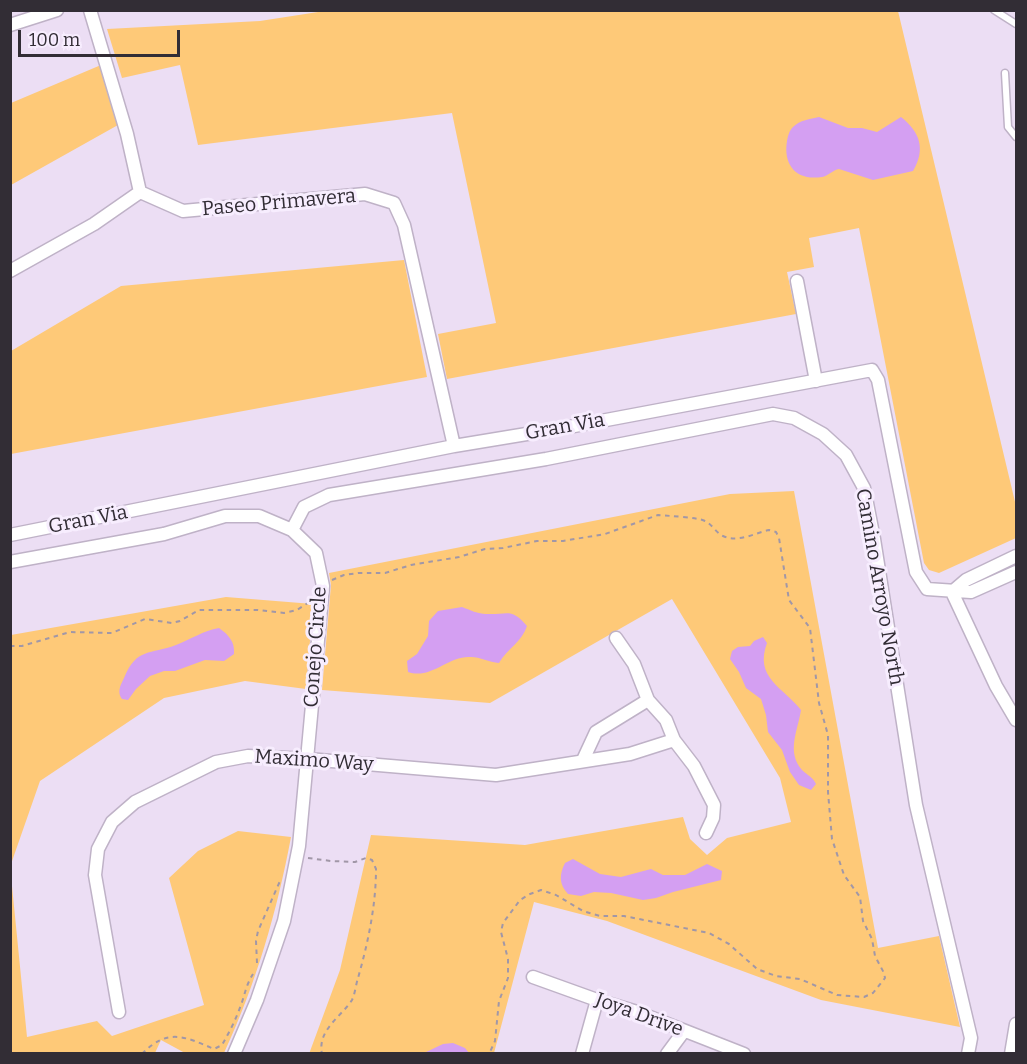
<!DOCTYPE html>
<html>
<head>
<meta charset="utf-8">
<style>
	body { margin:0 }
	#map { position:relative; width:1027px; height:1064px; overflow:hidden; background:#ecdef4; font-family:Bitter,serif }
	canvas { display:block }
	.frame { position:absolute; inset:0; border:12px solid #322d35; pointer-events:none }
	.scale { position:absolute; left:18px; top:30px; width:162px; height:27px; box-sizing:border-box; border:3px solid #322d35; border-top:0; padding-left:8px; font-size:18px; line-height:21px; white-space:nowrap; color:#322d35; -webkit-text-stroke:4px #f7edfe; paint-order:stroke }
</style>
</head>
<body>
<div id="map">
<canvas width="1027" height="1064"></canvas>
<div class="frame"></div>
<div class="scale">100 m</div>
</div>
<script>
const c = document.querySelector('canvas').getContext('2d');
c.lineJoin = 'round';
function paint(path, color) {
  c.fillStyle = color;
  c.fill(path, 'evenodd');
}
function strokePath(path, color, width, dash) {
  c.strokeStyle = color;
  c.lineWidth = width;
  c.lineCap = dash ? 'butt' : 'round';
  c.setLineDash(dash || []);
  c.stroke(path);
}
function label(font, color, halo, rows, align = 'center') {
  c.font = font + ' Bitter,serif';
  c.lineWidth = 6;
  c.setLineDash([]);
  c.textBaseline = 'middle';
  c.strokeStyle = halo;
  c.fillStyle = color;
  for (const [text, x, y, turn = 0] of rows) {
    c.save();
    c.translate(x, y);
    c.rotate((+turn || 0) * Math.PI / 180);
    c.textAlign = isNaN(turn) ? turn : align;
    if (halo) c.strokeText(text, 0, 0);
    c.fillText(text, 0, 0);
    c.restore();
  }
}
const green = new Path2D(`
	M331,10L898,11L1016,506V538L939,573L929,570L924,563L859,228L809,238L814,267L787,272L796,314L447,379L438,334L496,323L452,113L198,145L180,65L122,78L107,29L260,21Z
	M101,65L118,125L11,185V103Z
	M404,260L427,377L11,454V351L121,286Z
	M794,491L878,948L939,936L960,1027L821,1000L607,921L534,902L494,1053L309,1054L340,970L371,835L525,845L683,817L690,839L707,855L727,838L791,822L780,778L672,599L490,703L322,690L331,585L329,573L730,494Z
	M226,597L313,604L306,689L245,681L164,698L40,781L11,864V635Z
	M238,831L291,837C277,912 256,984 224,1053H185L161,1040L155,1053H11V876L27,1037L97,1021L112,1036L204,1005L169,878L198,851Z`);
const water = new Path2D(`
	M819,117L848,128H862L877,132L901,117C920,132 926,149 913,171L873,180L839,169C833,170 828,176 822,177C796,181 783,165 787,141C788,136 789,131 793,127C800,120 810,119 819,117Z
	M462,607C470,610 478,614 486,614C508,615 511,607 527,626C522,642 507,649 499,663C489,662 480,657 471,657C449,655 431,680 408,672L407,661L417,654L428,636L429,621L438,611Z
	M219,628C229,635 235,642 234,654L224,661L205,660L175,671H164L150,676L136,689L128,700L122,699C117,692 120,686 124,678C137,647 150,655 176,645C191,639 203,631 219,628Z
	M763,637L767,643C754,678 783,687 801,710C798,730 786,752 802,770C808,776 812,776 816,784L811,790L799,785L790,772L782,750L768,732L766,715L761,699L746,688L739,672L730,659L732,651L738,647L750,646L754,641Z
	M573,859L600,874L621,877L651,869L663,875H685L707,864L722,871L721,880L673,892L656,898L643,900L611,893L594,892L581,896L568,894C559,884 559,875 565,863Z
	M453,1043L465,1048L469,1053H424L443,1044Z`);
const path = new Path2D(`
	M332,580L344,575L358,573H385L411,565L459,557L485,549L503,548L537,541H563L605,534L658,515C668,516 697,517 705,521C712,524 716,533 723,536C738,543 755,533 769,530L776,532L779,538L789,600L810,628L819,703L828,735V792L832,839L844,875L860,897L863,921L872,939L875,956L884,973L885,978L873,993L864,997L837,995L800,979L776,976L757,969L729,944L709,933L624,916H600L583,911L556,895L541,890L530,894L520,900L503,923L501,932L508,959V978L499,1001L495,1041L489,1054
	M10,646H22L70,632L112,633L145,619L172,623L180,621L199,610H258L284,613L297,610L311,601
	M308,858L331,861L355,862L366,858L372,860L376,869C376,905 368,943 358,978C356,984 355,994 352,1000C341,1017 317,1030 322,1054
	M257,963L256,941L258,931L280,881
	M142,1054C167,1028 184,1036 214,1049L222,1045C229,1033 236,1019 241,1005C245,994 246,985 253,974`);
const service = new Path2D(`
	M994,10L1016,24
	M1005,73L1008,127L1016,137`);
const minor = new Path2D(`
	M90,10L127,134L140,192L183,211L365,194L394,203L404,225L454,446
	M10,25L57,10
	M10,271L94,224L140,192
	M797,281L816,381
	M292,530L304,507L329,495L546,459L773,414L794,418L823,434L846,455L864,488L874,539L916,805L971,1038L968,1054
	M10,535L454,446L569,427L872,370L878,380L916,572L927,589L971,592L1016,572
	M10,562L164,534L225,516H259L292,530L316,553L323,586L299,846L284,921L257,1000L234,1054
	M952,592L996,686L1016,720
	M952,592L966,580L1016,556
	M616,638L634,664L648,700L666,720L674,740L694,766L714,805L713,818L706,833
	M583,760L596,732L648,700
	M533,977L597,1000L637,1012L744,1054
	M119,1012L95,875L98,849L112,822L135,802L216,762L248,756L308,759L496,775L630,754L674,740
	M582,1054L597,1000
	M667,1054L684,1031
	M1011,1054L1016,1024`);
const streetNames = [
	["Paseo Primavera",279,203,-5],
	["Gran Via",565,427,-10],
	["Gran Via",88,520,-11],
	["Camino Arroyo North",879,587,80],
	["Conejo Circle",316,647,-86],
	["Maximo Way",314,761,4],
	["Joya Drive",639,1015,20]
];
paint(green, '#fec978');
paint(water, '#d49ff2');
strokePath(service, '#bfb2c7', 9);
strokePath(minor, '#bfb2c7', 15);
strokePath(path, '#a197a7', 2, [4.5, 4.5]);
strokePath(service, '#fff', 6);
strokePath(minor, '#fff', 12);
label('20px', '#322d35', '#f7edfe', streetNames);
</script>
</body>
</html>
